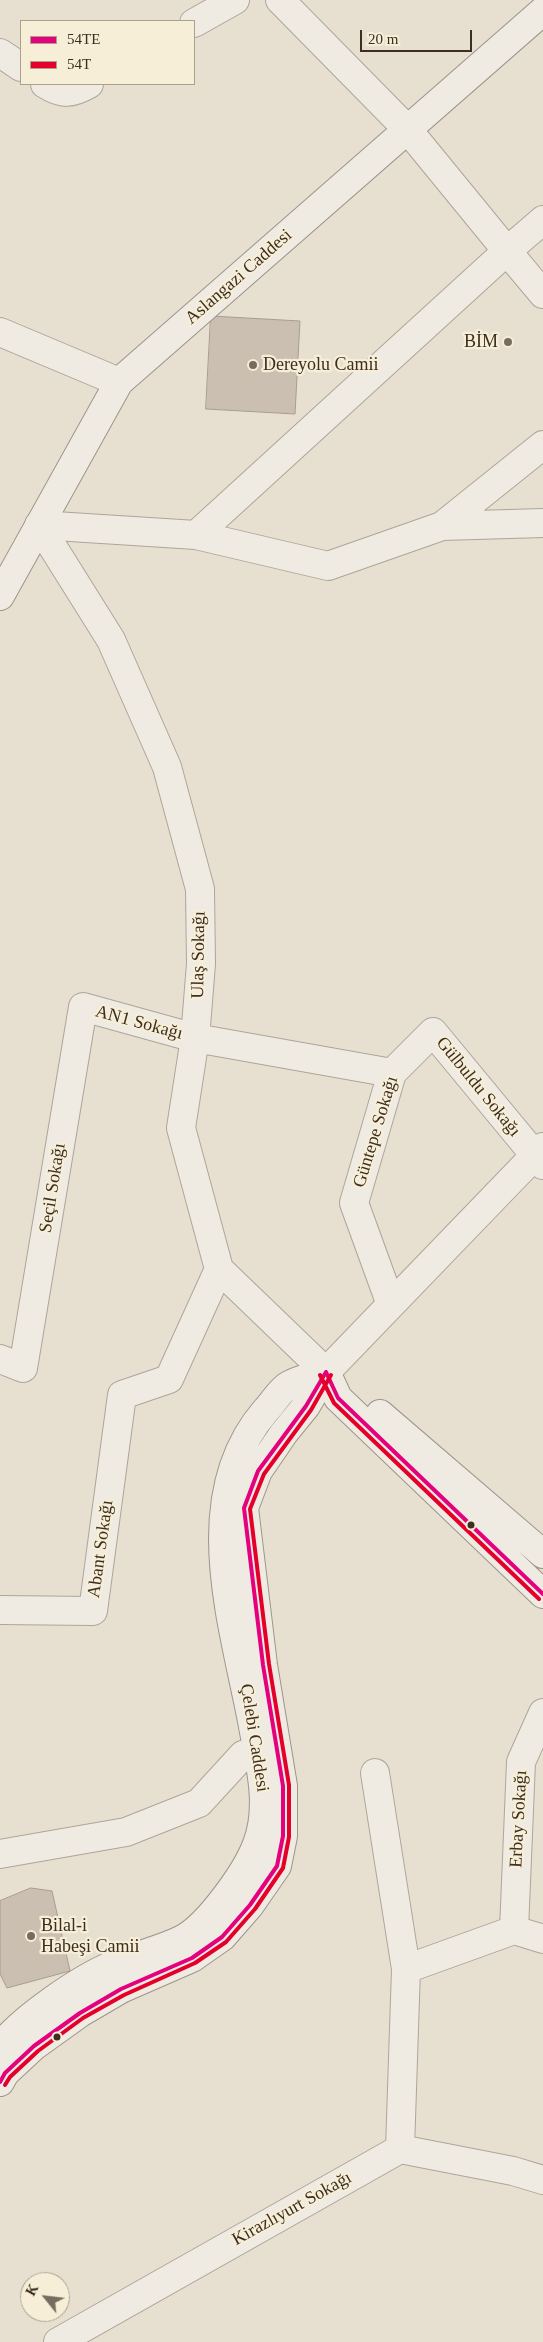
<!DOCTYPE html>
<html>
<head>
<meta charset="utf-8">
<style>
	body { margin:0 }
	#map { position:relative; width:543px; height:2342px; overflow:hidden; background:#e7e0d1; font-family:Georgia,serif }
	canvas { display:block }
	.legend { position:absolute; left:20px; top:20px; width:175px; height:65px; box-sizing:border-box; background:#f7eed8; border:1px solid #ada18e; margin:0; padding:6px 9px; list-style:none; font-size:15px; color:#3d2e20 }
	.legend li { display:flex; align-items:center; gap:10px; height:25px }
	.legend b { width:25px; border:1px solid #ada18e }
	.north { position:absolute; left:20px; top:2272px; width:50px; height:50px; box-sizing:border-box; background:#f7eed8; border:1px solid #ada18e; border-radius:50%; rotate:299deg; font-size:14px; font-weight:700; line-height:20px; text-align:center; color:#3d2e20 }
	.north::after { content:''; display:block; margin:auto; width:18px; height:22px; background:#786c5e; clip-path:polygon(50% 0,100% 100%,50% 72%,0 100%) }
	.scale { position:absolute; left:360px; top:30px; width:112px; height:22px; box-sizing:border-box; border:2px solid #3d2e20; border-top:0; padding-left:6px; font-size:15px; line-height:18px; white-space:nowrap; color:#3d2e20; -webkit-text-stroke:4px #f7eed8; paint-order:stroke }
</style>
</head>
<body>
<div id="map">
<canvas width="543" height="2342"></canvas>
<ul class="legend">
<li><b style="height:6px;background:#e5007d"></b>54TE</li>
<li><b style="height:6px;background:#e4002b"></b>54T</li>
</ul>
<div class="north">K</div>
<div class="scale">20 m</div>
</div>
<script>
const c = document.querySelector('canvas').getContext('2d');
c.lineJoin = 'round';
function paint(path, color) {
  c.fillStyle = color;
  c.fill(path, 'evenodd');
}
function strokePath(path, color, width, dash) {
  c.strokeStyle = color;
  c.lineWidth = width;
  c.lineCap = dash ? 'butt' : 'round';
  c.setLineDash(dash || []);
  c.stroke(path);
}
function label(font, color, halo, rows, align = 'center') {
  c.font = font + ' Georgia,serif';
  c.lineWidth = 4.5;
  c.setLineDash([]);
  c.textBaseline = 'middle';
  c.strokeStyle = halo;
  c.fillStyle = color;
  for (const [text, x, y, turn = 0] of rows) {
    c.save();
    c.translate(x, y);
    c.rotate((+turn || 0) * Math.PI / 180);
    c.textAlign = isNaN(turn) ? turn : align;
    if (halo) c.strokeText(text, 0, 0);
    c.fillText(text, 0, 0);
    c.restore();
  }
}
const building = new Path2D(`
	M211,316L300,321L295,414L206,409Z
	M31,1888L52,1891L70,1971L7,1988L0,1974V1901Z`);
const street = new Path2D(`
	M280,0L408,130L507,251L543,220
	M194,23L235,0
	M0,53L21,67
	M45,84C62,95 72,94 89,84
	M0,332L119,382
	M39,525L111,640L167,767L200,889L201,964L195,1038L181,1128L219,1269L326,1372L543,1147
	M39,525L196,535L328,566L442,526L543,445
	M442,526L543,523
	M196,535L507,251L543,294
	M390,1302L354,1203L392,1073L433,1032L543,1165
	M0,1359L23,1368L83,1007L195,1038L392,1073
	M0,1610L93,1611L122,1395L169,1379L219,1269
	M375,1773L406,1969L400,2149
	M0,1854L126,1832L199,1803L243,1755L257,1750
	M514,1930L521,1762L543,1713
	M406,1969L514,1930L543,1939
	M58,2342L400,2149L513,2171L543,2180`);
const secondary = new Path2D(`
	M0,596L119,382L543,11
	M326,1372L338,1398L543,1594
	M380,1414L543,1554
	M0,2047C22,2018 81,1978 115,1964C137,1955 161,1950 183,1939C209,1925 247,1871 257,1844C272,1805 259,1761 252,1721C233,1622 191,1496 266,1410C273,1403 280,1390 289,1385C300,1379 314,1376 326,1372
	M0,2082L5,2073L34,2046L80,2013L121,1989L192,1958L222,1937L250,1905L277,1866L283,1836V1786L263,1665L244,1508L258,1471L284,1433L306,1406L326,1372`);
const bus1 = new Path2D(`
	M326,1372L338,1398L543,1594
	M0,2082L5,2073L34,2046L80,2013L121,1989L192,1958L222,1937L250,1905L277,1866L283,1836V1786L263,1665L244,1508L258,1471L306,1406L326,1372`);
const bus2 = new Path2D(`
	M320,1375L334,1403L539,1599
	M5,2085L10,2077L38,2051L83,2018L124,1995L195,1963L226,1942L255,1909L283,1868L289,1837V1785L269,1664L250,1509L264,1474L311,1410L331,1375`);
const markers = [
	[508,342,5,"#786c5e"],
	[253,365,5,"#786c5e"],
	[471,1525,4.5,"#3d2e20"],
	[31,1936,5,"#786c5e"],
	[57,2037,4.5,"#3d2e20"]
];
const streetNames = [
	["Aslangazi Caddesi",239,277,-41],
	["Ulaş Sokağı",199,955,-89],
	["AN1 Sokağı",139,1023,15],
	["Gülbuldu Sokağı",478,1087,51],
	["Güntepe Sokağı",376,1132,-73],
	["Seçil Sokağı",53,1188,-81],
	["Abant Sokağı",101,1549,-82],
	["Çelebi Caddesi",254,1738,81],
	["Erbay Sokağı",519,1819,-87],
	["Kirazlıyurt Sokağı",292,2209,-29]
];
const poiNames = [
	["BİM",498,342,"right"],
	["Dereyolu Camii",263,365],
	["Bilal-i",41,1926],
	["Habeşi Camii",41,1947]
];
paint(building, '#cbbfb2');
strokePath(building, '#a89c90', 1);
strokePath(street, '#ada599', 30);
strokePath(secondary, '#9c958a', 30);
strokePath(street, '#efebe3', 28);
strokePath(secondary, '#efebe3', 28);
strokePath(bus1, '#e5007d', 4);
strokePath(bus2, '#e4002b', 4);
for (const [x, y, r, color] of markers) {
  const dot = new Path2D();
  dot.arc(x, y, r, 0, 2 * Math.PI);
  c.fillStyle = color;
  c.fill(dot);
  strokePath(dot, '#f7eed8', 2);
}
label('18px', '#3d2e20', '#f7eed8', streetNames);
label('18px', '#3d2e20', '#f7eed8', poiNames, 'left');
</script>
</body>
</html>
